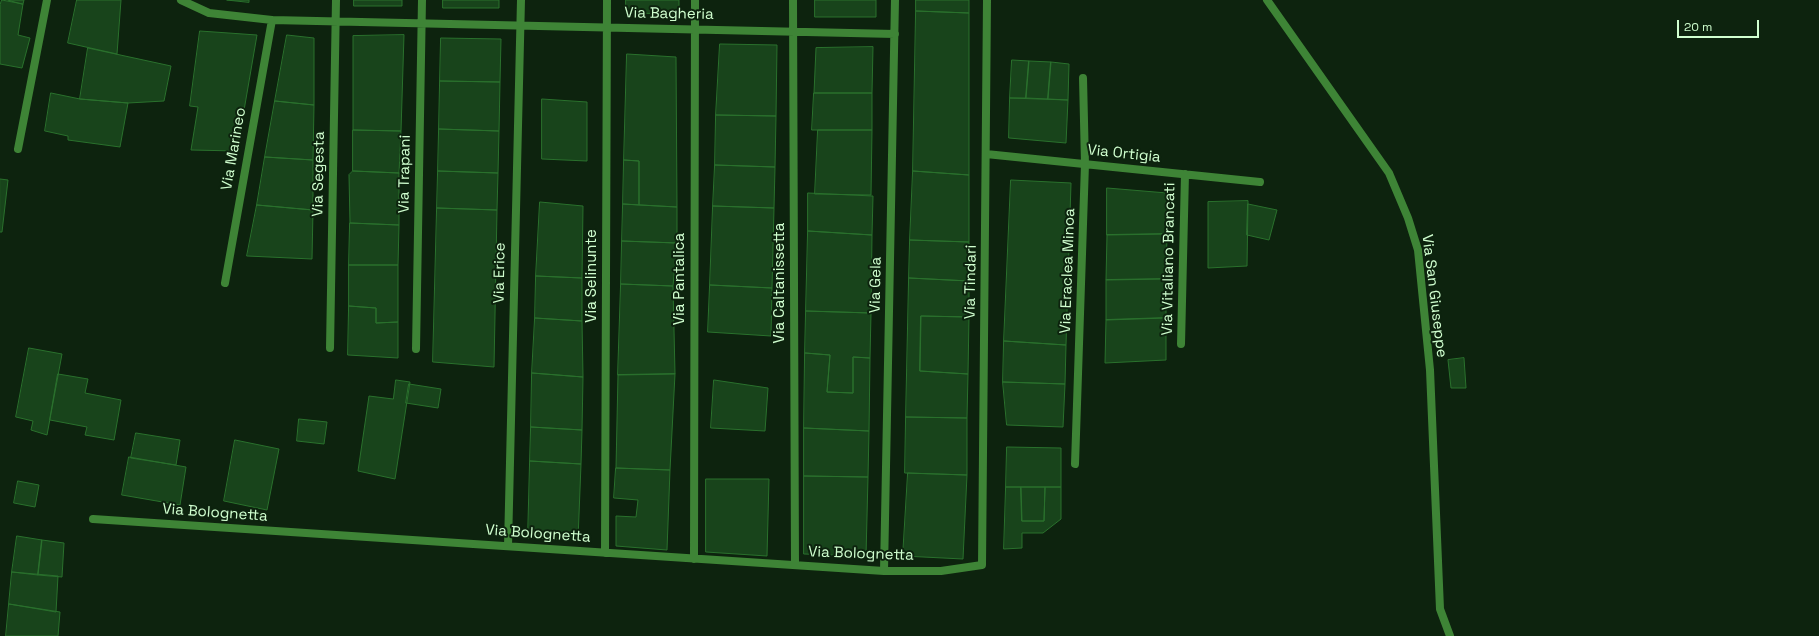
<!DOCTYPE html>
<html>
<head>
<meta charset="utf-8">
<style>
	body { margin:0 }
	#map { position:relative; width:1819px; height:636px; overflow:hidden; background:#0d230e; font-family:"Space Grotesk",sans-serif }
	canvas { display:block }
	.scale { position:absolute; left:1677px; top:20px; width:82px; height:18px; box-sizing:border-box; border:2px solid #d0ffcf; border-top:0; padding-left:5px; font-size:12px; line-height:14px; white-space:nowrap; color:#d0ffcf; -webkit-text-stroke:3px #0d230e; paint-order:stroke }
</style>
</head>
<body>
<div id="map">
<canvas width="1819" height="636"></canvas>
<div class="scale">20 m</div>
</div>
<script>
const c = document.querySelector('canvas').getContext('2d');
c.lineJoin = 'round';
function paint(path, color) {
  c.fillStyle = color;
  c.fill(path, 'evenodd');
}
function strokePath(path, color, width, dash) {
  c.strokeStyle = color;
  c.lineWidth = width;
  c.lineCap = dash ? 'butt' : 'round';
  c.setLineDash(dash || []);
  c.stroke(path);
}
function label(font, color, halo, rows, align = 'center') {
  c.font = font + ' "Space Grotesk",sans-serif';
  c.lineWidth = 4;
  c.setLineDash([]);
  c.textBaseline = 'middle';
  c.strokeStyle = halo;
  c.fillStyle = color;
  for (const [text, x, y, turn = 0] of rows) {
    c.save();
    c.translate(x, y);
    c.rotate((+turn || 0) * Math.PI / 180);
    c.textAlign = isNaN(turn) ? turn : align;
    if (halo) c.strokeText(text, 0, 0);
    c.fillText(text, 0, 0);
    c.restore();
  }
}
const building = new Path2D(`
	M2,0L23,4L18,35L30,38L22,68L0,64V5Z
	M8,0H24L23,4Z
	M77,0H121L117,54L68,43Z
	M227,0H249V2Z
	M354,0H402V6H354Z
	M443,0H499V8H443Z
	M626,0H679V14L626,13Z
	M815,0H876V17H815Z
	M916,0H969V13L916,11Z
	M916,11L969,13V175L913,171Z
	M200,31L257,35L237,151L191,150L198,107L190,106Z
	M287,35L314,38V105L275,101Z
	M404,35L401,131L353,130V36Z
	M441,38L501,39L500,82L440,81Z
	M720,44L777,45L776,116L716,115Z
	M873,47L872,93H814L816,48Z
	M88,48L171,66L164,101L128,103L80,99Z
	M627,54L676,57L677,207L639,205V161L624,160Z
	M1012,60L1029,61L1026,98H1010Z
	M1029,61L1051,62L1048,99L1026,98Z
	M1051,62L1069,64L1068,100L1048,99Z
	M440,81L500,82L499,131L439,129Z
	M51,93L80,99L128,103L120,147L68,140V136L45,131Z
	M814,93H872V130H812Z
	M1010,98L1068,100L1066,143L1009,138Z
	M542,99L587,102V161L542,159Z
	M275,101L314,105L313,160L265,157Z
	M716,115L776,116L775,167L715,165Z
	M439,129L499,131L498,173L438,171Z
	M353,130L401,131L399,173L353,171Z
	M818,130H872L871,195L815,194Z
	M265,157L313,160V210L257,205Z
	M624,160L639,161V205L623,204Z
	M715,165L775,167L774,208L713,206Z
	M353,171L399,173V225L350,223L349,175Z
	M438,171L498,173L497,210L437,208Z
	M913,171L969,175V242L910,240Z
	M0,179L8,180L2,232H0Z
	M1011,180L1071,183L1066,345L1004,341Z
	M1107,188L1167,193V234L1107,235Z
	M808,193L873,196L872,235L808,231Z
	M1248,201L1247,266L1208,268V202Z
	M540,202L583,206L582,278L536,276Z
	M623,204L677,207V243L622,241Z
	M1248,204L1277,210L1269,240L1247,235Z
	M257,205L313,210L312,259L247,256Z
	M713,206L774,208L772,288L710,285Z
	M437,208L497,210L494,367L433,362Z
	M350,223L399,225L398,265H349Z
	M808,231L872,235L871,313L806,311Z
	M1167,234L1166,279L1106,280L1107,235Z
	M910,240L969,242V281L909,278Z
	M622,241L677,243L673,286L621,284Z
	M349,265H398V322L376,323V308L349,306Z
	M536,276L582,278V321L535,318Z
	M909,278L969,281V317L921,316L920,371L968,374L967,418L906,417Z
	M1166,279V318L1106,320V280Z
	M621,284L673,286L675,374L618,375Z
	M710,285L772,288L771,336L708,332Z
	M349,306L376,308V323L398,322V358L348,355Z
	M806,311L871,313L870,358L853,357V393L827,392L830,355L805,353Z
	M921,316L969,317L968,374L920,371Z
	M535,318L582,321L583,377L532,373Z
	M1166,318V360L1105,363L1106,320Z
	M1004,341L1066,345L1065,384L1003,382Z
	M29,348L62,354L47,435L31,430L33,421L16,417Z
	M805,353L830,355L827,392L853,393V357L870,358L869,431L804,428Z
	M1464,358L1466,388H1451L1448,360Z
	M532,373L583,377L582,430L531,427Z
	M58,374L88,379L85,393L121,400L114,440L85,435L87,427L50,420Z
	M675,374L670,470L616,468L618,375Z
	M396,380L410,382L395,479L358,471L369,396L393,399Z
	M714,380L768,388L765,431L711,428Z
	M1003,382L1065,384L1063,427L1007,425Z
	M409,384L441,389L438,408L406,403Z
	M906,417L967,418V475L905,473Z
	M299,419L327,422L324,444L297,441Z
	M531,427L582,430L581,464L530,461Z
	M804,428L869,431L868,477L804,476Z
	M136,433L180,440L176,465L131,458Z
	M235,440L279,449L267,510L224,501Z
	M1007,447L1061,448V487H1006Z
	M129,457L186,467L180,505L122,495Z
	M530,461L581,464L578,540L528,538Z
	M616,468L670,470L667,550L616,546V516L636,517L638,500L614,498Z
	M908,473L967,475L963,559L903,556Z
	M804,476L868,477L866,556L804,554Z
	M706,479H769L767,556L706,552Z
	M18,481L39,485L35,507L14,503Z
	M1006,487H1021L1022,521H1044L1045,487H1061V519L1043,533H1022V548L1004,549Z
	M1021,487H1045L1044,521H1022Z
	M17,536L42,540L38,575L12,572Z
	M42,540L64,543L62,577L38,575Z
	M12,572L58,576L56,612L9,604Z
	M9,604L60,612L58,636H6Z`);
const minor = new Path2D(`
	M181,0L209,13L272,20L895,34
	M793,0L795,565
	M1267,0L1389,173L1408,218L1418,250L1430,370L1440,609L1450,636
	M18,149L47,0
	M986,154L1260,182
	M225,283L272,20
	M1181,344L1185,174
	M330,348L336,0
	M416,349L422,0
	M1075,464L1085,164L1083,78
	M93,519L884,571H941L982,565L987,0
	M508,546L521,0
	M605,553L607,0
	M694,559L695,0
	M884,571L895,0`);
const streetNames = [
	["Via Bagheria",669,14,1],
	["Via Marineo",234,149,-80],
	["Via Ortigia",1124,154,6],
	["Via Segesta",319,174,-89],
	["Via Trapani",405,174,-89],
	["Via Vitaliano Brancati",1169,259,-89],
	["Via Eraclea Minoa",1068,271,-88],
	["Via Erice",500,273,-89],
	["Via Selinunte",592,276,-90],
	["Via Pantalica",680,279,-90],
	["Via Tindari",971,282,-89],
	["Via Caltanissetta",780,283,-90],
	["Via Gela",876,285,-89],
	["Via San Giuseppe",1434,296,83],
	["Via Bolognetta",215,513,4],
	["Via Bolognetta",538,534,4],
	["Via Bolognetta",861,554,2]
];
paint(building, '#18441b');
strokePath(building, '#2a712d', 1);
strokePath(minor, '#3e8436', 8);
label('15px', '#d0ffcf', '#0d230e', streetNames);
</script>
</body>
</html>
